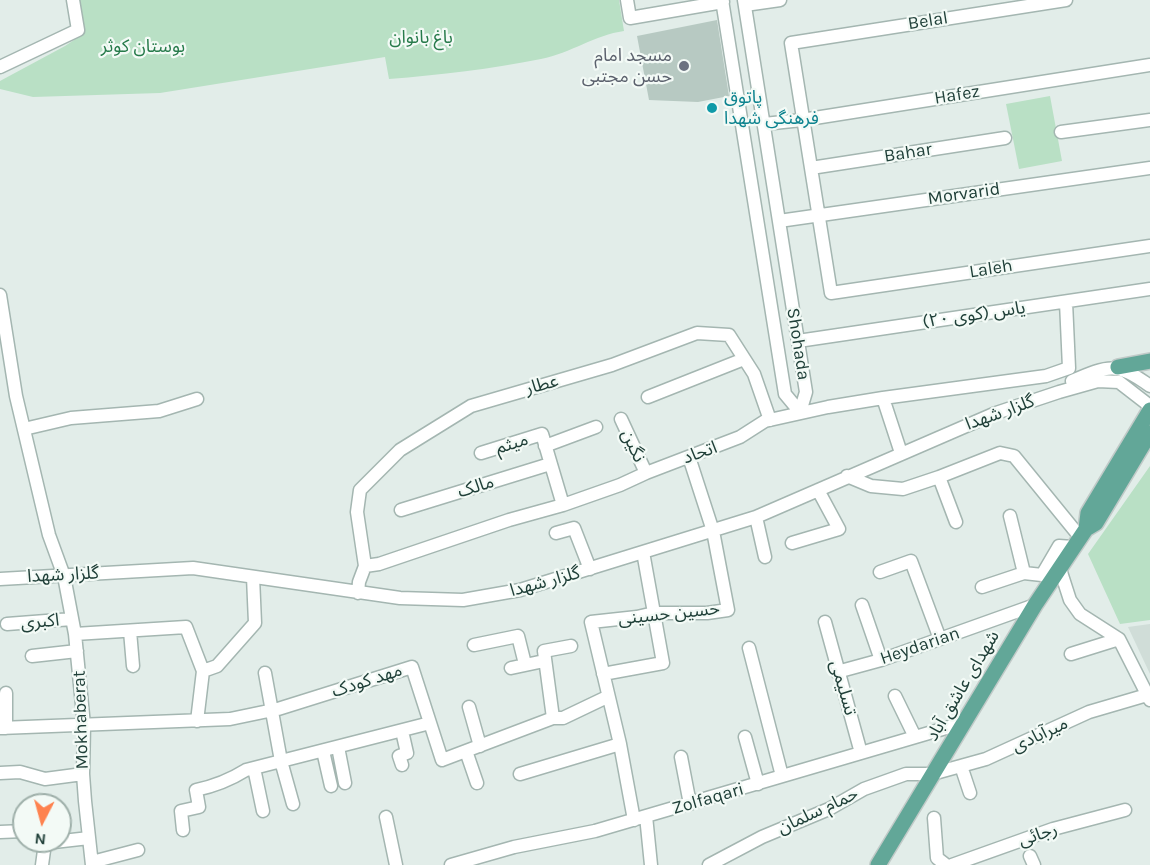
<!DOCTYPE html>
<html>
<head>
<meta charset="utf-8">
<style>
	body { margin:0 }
	#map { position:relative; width:1150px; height:865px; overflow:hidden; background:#e2ede9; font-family:Karla,sans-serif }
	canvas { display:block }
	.north { position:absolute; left:12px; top:793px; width:60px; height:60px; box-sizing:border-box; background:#f3faf6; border:2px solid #9fb0aa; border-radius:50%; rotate:186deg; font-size:16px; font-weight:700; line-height:24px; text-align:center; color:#204039 }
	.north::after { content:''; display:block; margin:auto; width:21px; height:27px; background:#fe824f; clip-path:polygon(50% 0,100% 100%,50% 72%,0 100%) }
</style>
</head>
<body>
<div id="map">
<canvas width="1150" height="865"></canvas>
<div class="north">N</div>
</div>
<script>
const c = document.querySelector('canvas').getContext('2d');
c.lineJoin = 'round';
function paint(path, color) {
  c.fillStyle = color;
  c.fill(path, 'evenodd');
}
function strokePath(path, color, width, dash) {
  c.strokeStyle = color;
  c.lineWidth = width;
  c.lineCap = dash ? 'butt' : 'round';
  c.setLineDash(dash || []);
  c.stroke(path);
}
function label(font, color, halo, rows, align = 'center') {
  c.font = font + ' Karla,"Noto Sans Arabic",sans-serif';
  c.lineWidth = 4.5;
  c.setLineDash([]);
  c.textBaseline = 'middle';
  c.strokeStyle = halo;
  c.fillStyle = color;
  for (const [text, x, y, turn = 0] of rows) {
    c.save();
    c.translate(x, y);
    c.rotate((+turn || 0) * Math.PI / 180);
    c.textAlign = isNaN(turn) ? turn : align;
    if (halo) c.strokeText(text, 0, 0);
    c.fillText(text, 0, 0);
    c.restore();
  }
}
const built = new Path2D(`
	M1150,624V674L1128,627Z`);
const green = new Path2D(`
	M76,0H619L624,31C595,35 571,53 541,59C491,69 440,75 389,79L385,57L160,93L33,97L0,89V81L65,46L83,34Z
	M1050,96L1062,161L1019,169L1006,104Z
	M1150,466V620L1120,624L1088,554Z`);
const building = new Path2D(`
	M717,20L729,96L698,102L649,100L637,36Z`);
const minor = new Path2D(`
	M627,0L630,18L723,2
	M722,0L785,394L800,412L806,392L744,0
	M1066,0L791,43L831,293L1150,246
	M745,5L780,0
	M0,67L78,30L73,0
	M764,124L802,120L1150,65
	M1061,132L1150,120
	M811,168L1005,138
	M779,221L1150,168
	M0,295L16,396L49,535L64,576L75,634L84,725L83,774L85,801L92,865
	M798,341L1150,289
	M1072,381C1109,365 1117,362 1150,386
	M648,397L744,359
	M883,398L901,453
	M621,419L646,473
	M24,429L71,418L159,411L197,399
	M545,446L596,427
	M481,453L542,434L563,505
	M847,476L871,486L903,489L939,477L1000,453L1014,456L1080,537
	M939,477L956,522
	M401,510L550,464
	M1010,516L1024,573
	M756,517L765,557
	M556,533L574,528L590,569
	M792,543L839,529L818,490
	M365,566L357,512L360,490L400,450L471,406L612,365L697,333L729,335L754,374L770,420
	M1060,569L1070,600L1080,614L1119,639L1150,700
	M880,572L911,561L940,639
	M0,579L193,568L400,598L463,600L520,590L756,517L996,413L1059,392L1098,381L1119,382L1150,406
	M982,587L1024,573L1042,575L1059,546L1073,547
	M358,593L359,582L365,566L379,564L509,520L563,505L620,485L646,473L740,437L765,421L828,407L883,398L1046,376L1069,368L1066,302
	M862,605L881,660
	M825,622L861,753
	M7,624L72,619
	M130,631L133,666
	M75,634L186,627L203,671
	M474,645L518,636L525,664
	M749,648L782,776
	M1071,654L1119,639
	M32,656L77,651
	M511,668L544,661
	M837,672L881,660L1035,605
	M265,673L281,761L293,804
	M603,674L663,663L643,552
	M6,693V728
	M895,696L915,737
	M469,707L480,746
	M553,718L544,651L571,646
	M197,721L203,671L217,666L255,623L253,577
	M0,728L230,719L278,709L412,667L442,760L553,718H563L607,697
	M402,731L407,753L399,756L402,765
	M745,737L758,784
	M338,747L345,783
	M323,751L331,786
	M466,751L477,783
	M681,757L690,804
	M961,766L970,793
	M254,768L263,811
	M0,773L20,772L45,779L83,774
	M520,774L620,744
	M646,816L651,865
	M386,817L396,865
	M934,818L937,858L946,865
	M634,820L620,744L591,622L637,617L654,613H707L728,610L713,531L689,457
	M183,830L181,811L199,807L196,790C215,786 230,780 246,770L430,723
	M0,832L24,831
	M42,841L45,843L89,838
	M1030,856L1034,865
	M92,862L138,850
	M42,865L45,843
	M451,865L514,847L595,831L963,723
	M709,865L762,837L829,809L864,789L906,774H932L986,759L1089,712L1147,695
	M952,865L1053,829L1125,810`);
const major = new Path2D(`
	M1118,367L1150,361
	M1086,529L1088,513L1150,410
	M878,865L1035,605L1086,529L1096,523L1150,433`);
const markers = [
	[684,66,6,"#6b7280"],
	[712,108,6,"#0f9aa8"]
];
const streetNames = [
	["Belal",928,21,-9],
	["Hafez",957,95,-9],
	["Bahar",908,153,-9],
	["Morvarid",964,194,-8],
	["Laleh",991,269,-9],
	["یاس (کوی ۲۰)",974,315,-8],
	["Shohada",798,344,81],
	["عطار",542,385,-15],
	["گلزار شهدا",1000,413,-20],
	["میثم",512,444,-17],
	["نگین",633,446,65],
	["اتحاد",700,453,-20],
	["مالک",476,487,-17],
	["گلزار شهدا",63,575,-3],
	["گلزار شهدا",545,582,-15],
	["حسین حسینی",669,614,-6],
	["اکبری",40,622,-5],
	["Heydarian",920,646,-19],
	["مهد کودک",367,681,-18],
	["شهدای عاشق آباد",963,686,-59],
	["تسلیمی",843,688,74],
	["Mokhaberat",81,720,-92],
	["میرآبادی",1040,735,-25],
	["Zolfaqari",708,799,-16],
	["حمام سلمان",818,811,-25],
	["رجائی",1038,835,-18]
];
const parkNames = [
	["باغ بانوان",421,38],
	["بوستان کوثر",143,47]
];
const worshipNames = [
	["مسجد امام",672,56],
	["حسن مجتبی",672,77]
];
const cultureNames = [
	["پاتوق",724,98],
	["فرهنگی شهدا",724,119]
];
paint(built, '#d0ddd8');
paint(green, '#b9e0c5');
paint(building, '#b7c9c2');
strokePath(minor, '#a4b6b1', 15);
strokePath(major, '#c1cac8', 18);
strokePath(minor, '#fff', 12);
strokePath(major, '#62a798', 15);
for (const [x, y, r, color] of markers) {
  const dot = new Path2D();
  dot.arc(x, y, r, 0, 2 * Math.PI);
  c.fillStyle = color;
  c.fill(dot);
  strokePath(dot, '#f3faf6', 2);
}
label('18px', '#204039', '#f3faf6', streetNames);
label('18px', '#277b4b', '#f3faf6', parkNames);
label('18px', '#5b616d', '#f3faf6', worshipNames, 'right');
label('18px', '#0d838f', '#f3faf6', cultureNames, 'left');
</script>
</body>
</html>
